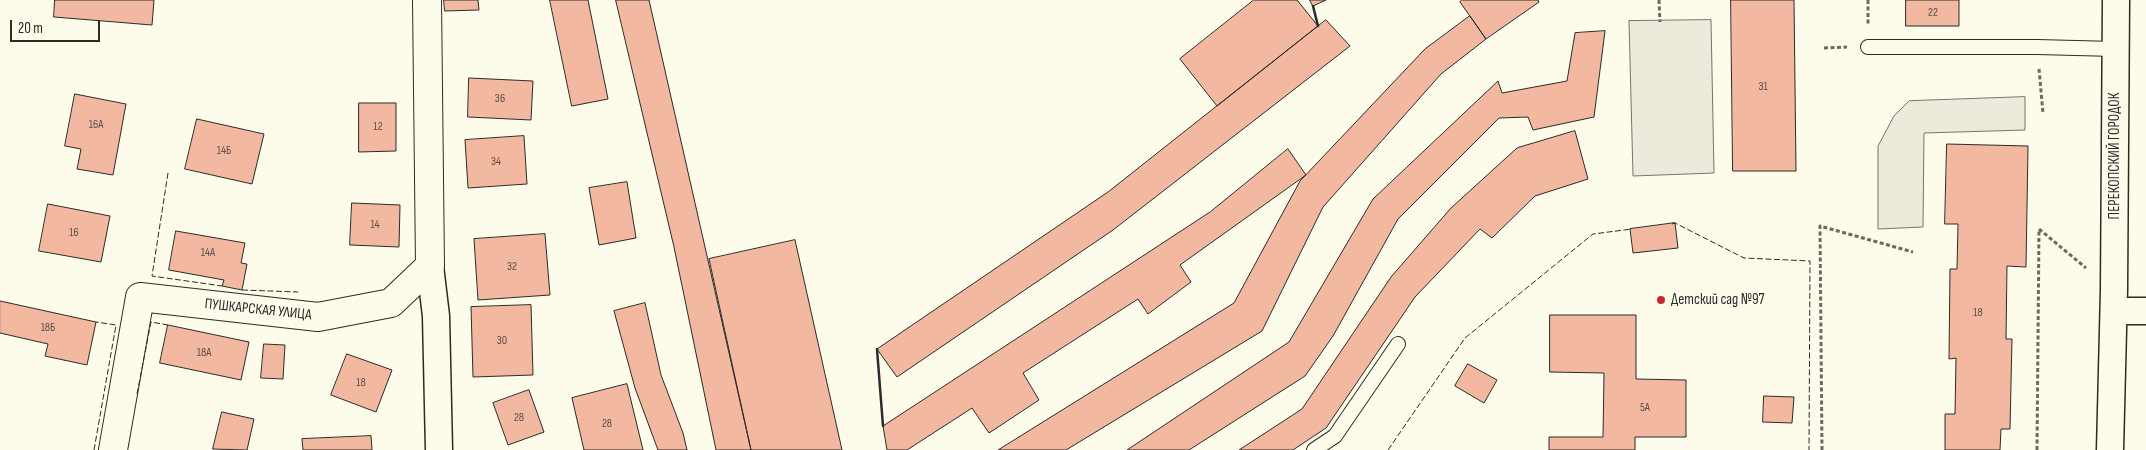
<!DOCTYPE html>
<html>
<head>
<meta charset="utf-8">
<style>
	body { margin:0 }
	#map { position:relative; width:2146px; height:450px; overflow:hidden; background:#fdfbea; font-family:"Sofia Sans Condensed",sans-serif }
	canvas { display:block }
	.scale { position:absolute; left:10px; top:20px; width:90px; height:22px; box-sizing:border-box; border:2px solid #2b2b2b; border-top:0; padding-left:6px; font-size:15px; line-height:18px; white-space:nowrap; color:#2b2b2b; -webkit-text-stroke:4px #fdfbea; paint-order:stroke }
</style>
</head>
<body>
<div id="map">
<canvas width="2146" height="450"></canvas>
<div class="scale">20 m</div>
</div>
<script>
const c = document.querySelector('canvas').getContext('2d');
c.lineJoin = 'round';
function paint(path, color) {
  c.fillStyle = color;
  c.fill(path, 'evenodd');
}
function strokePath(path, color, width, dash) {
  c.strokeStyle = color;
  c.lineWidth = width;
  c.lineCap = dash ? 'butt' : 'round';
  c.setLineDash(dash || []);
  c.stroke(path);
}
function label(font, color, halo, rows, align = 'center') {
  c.font = font + ' "Sofia Sans Condensed",sans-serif';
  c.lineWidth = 4;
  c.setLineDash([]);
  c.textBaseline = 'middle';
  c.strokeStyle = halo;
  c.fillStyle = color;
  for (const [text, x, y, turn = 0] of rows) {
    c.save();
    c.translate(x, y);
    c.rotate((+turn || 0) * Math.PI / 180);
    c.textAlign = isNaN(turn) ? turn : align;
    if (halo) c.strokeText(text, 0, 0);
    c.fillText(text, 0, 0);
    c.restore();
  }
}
const parking = new Path2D(`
	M1711,20L1714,173L1633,176L1629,21Z
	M2025,97V130L1924,133L1923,227L1878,229V146L1894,116L1909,101Z`);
const building = new Path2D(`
	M55,0H154L152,25L54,17Z
	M444,0H478L479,10L445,11Z
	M550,0H588L608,99L572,106Z
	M616,0H649L751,450H716L674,247Z
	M1254,0H1297L1318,26L1217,106L1180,59Z
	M1310,0H1326L1313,6Z
	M1462,0H1538L1539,2L1486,39L1460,2Z
	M1731,0H1794L1796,171H1733Z
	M1906,0H1959V26H1906Z
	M1470,16L1486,39L1441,74L1323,207L1262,331L1066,450H998L1234,303L1300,181L1425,49Z
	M1326,20L1350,46L1113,230L897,377L877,349L1108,192Z
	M1605,31L1594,117L1533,130L1528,117L1499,118L1398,219L1333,336L1305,376L1189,450H1127L1289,342L1373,199L1498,81L1502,93L1567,81L1575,33Z
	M469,78L533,81L531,120L468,117Z
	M75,94L126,104L113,175L77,169L81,149L65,146Z
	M359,103H396V151L359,152Z
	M197,119L264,134L252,184L185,169Z
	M1575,131L1588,179L1535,196L1492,238L1480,229L1415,297L1326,428L1293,450H1239L1302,409L1391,277L1451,208L1517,148Z
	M524,136L527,184L468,188L465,140Z
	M1947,144L2028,146L2026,267L2007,266L2006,339H2012L2010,429H2001L2000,450H1945V414H1955L1956,358L1949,359L1950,269H1957L1958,224H1945Z
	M1288,149L1306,175L1180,265L1191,282L1148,314L1138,299L1023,373L1039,400L989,433L972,408L907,450H887L883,426L1210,212Z
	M627,182L636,238L599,245L589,188Z
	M352,203L400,205L399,247L350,245Z
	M48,204L110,216L101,262L39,251Z
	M1675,223L1678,248L1633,253L1630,229Z
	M176,231L245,243L241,263L247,264L242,290L222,286L224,280L169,270Z
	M545,234L550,295L478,300L474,239Z
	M795,240L842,450H751L709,259Z
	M0,301L96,322L87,365L45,356L48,344L0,333Z
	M645,303L661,375L683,433L687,450H658L635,388L614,311Z
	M531,305L533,375L473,377L471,307Z
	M1550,315H1636V379L1686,380V437H1635V450H1549V437H1603L1604,373L1550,372Z
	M168,325L249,342L241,380L160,363Z
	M264,344L285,345L283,379L261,378Z
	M347,354L392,370L376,412L331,395Z
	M1468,364L1497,380L1484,403L1455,386Z
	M627,384L643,450H584L572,398Z
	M529,390L544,432L508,445L493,403Z
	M1764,396L1794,397L1792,423L1763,422Z
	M222,412L254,419L247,450L213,449Z
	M371,436L372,450H303L302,439Z`);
const path = new Path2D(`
	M1659,0L1660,22
	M1868,0V24
	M1824,48L1847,47
	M2039,69L2043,113
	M2039,229L2086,268
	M1822,450L1820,226L1913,252
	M2037,450L2039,229`);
const lane = new Path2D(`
	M1868,47H2037L2115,49
	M1314,450L1335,436L1398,344`);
const street = new Path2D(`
	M430,266L436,316L439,450
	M2114,311H2146
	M2110,450L2114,290L2116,0`);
const secondary = new Path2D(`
	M113,450L140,297L318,317L391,303L430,266L427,0`);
const fence = new Path2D(`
	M168,173L152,276L222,286
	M1672,224L1675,223L1744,258L1810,261L1809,450
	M242,290L298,292
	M137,394L151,322L168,325
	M94,450L116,325L96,322
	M1388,450L1465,338L1593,234L1632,229`);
const wall = new Path2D(`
	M1313,6L1318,26
	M877,349L883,426`);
const markers = [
	[1661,300,5,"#c62828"]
];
const numberNames = [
	["22",1933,13],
	["31",1763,87],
	["36",500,99],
	["16А",96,125],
	["12",378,127],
	["14Б",224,151],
	["34",496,162],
	["14",375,225],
	["16",74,233],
	["14А",208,253],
	["32",512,267],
	["18",1978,313],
	["18Б",48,328],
	["30",502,341],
	["18А",204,353],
	["18",361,383],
	["5А",1645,408],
	["28",519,418],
	["28",607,424]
];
const streetNames = [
	["ПЕРЕКОПСКИЙ ГОРОДОК",2115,156,-90],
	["ПУШКАРСКАЯ УЛИЦА",258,310,6]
];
const poiNames = [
	["Детский сад №97",1671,300]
];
paint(parking, '#eceadb');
strokePath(parking, '#74746e', 1);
paint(building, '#f2b8a0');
strokePath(building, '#2b2b2b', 1);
strokePath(lane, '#2b2b2b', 16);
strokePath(street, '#2b2b2b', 29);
strokePath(secondary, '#2b2b2b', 30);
strokePath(path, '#6a6964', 3, [4, 2.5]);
strokePath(lane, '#fdfbea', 14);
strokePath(street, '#fdfbea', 26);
strokePath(secondary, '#fdfbea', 28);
strokePath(fence, '#2b2b2b', 1, [6, 2.5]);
strokePath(wall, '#2b2b2b', 2.5);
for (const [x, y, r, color] of markers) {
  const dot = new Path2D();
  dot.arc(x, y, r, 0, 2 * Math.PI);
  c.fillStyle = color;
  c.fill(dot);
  strokePath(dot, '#fdfbea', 2);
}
label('12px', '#5d4e48', null, numberNames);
label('15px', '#2b2b2b', '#fdfbea', streetNames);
label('15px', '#2b2b2b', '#fdfbea', poiNames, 'left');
</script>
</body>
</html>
